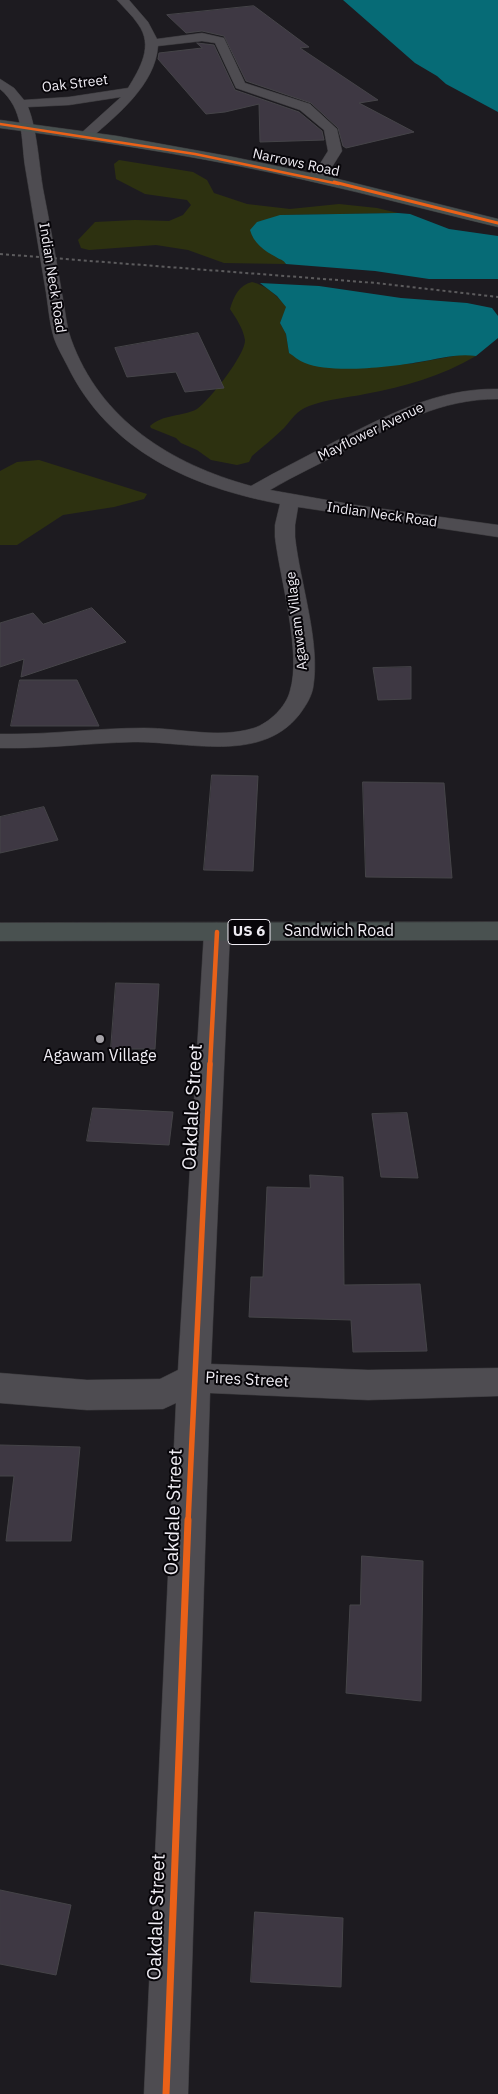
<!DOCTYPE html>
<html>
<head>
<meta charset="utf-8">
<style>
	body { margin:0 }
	canvas { display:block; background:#1d1b20 }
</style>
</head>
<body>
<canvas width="498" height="2094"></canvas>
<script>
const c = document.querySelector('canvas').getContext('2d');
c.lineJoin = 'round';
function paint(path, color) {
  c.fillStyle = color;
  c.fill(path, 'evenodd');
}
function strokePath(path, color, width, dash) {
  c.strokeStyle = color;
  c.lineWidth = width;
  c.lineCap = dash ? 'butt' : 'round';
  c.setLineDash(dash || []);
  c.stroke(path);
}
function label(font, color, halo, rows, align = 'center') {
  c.font = font + ' "IBM Plex Sans",sans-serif';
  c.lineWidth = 4;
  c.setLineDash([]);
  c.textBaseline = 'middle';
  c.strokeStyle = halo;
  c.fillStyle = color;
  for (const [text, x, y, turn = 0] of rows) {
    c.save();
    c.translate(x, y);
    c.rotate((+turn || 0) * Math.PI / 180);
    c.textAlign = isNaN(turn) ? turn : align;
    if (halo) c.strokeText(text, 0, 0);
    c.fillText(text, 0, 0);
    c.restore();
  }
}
const green = new Path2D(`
	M119,160L193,172L207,180L214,193L247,204L290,209L339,204L377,208L398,213L280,215L277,258L284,260L286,264L224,263L188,250L156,245L89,250L81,248L78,240L95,222L135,220L169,221L183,215L191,205L187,200L145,194L116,179L114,164Z
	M252,282C266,285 277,296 287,307L280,323L286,334L289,353L410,364L465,354L476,356C442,376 403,387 365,394C346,398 327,399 309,406C296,411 292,419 284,428C274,438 262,447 252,456L249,462L237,465L211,460L197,450L181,443L176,438L151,428L150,426C163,414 182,417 197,409C209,401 246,354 245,340C243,328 236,318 230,309C234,296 239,285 252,282Z
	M39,460L147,494L144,499L114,507L63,515L17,545H0V471L17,462Z`);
const water = new Path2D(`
	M343,0H498V112L446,84L437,76L415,63Z
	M398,213L410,214L449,229L498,236V279H429L375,271L286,264C283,259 280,260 276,257C264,251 253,242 250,230L257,222L280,215Z
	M260,283L319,286L401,298L467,303L492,308L498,316V338L476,356C457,353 438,359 419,362C391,367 331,374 305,363C299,361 294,356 289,353L286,334L280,323L286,307L277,296Z`);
const building = new Path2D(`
	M254,6L309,47L300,48L378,100L359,103L414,132L346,148L343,146L338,128L311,103L246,81L224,36L202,31L186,33L167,15Z
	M197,43L214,45L235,90L299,112L322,131L324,140L260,142L259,104L225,112L206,114L158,59L159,53L202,48Z
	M198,333L224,388L185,392L176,372L127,377L115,348Z
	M92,608L126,642L21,677L24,659L0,667V623L33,613L43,624Z
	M411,667V699L378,700L373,668Z
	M20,680H77L99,726H11Z
	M212,775L258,776L253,871L204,870Z
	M363,782L444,783L452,878L366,877Z
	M44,807L58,840L0,853V817Z
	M116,983L159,984L155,1049H111Z
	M93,1108L173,1112L169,1145L87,1141Z
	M407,1113L418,1178L381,1177L372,1114Z
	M310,1175L343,1177L344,1285L420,1284L427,1351L353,1352L351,1320L249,1317L251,1277H263L267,1187L310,1188Z
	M0,1445L80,1447L71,1541H6L14,1476H0Z
	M362,1556L423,1561L421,1701L346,1693L350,1605H360Z
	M0,1890L71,1905L56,1975L0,1964Z
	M255,1912L343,1918L341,1987L251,1982Z`);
const minor = new Path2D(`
	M117,0H129L148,22L157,39L202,33L224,38L245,83L310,104L337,129L342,151C334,163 325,184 307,180L305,177L318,167L328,151L324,130L300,110L236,88L215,43L202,41L158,46C155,85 118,114 91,138H81L79,135L121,97L69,105L28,107C37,129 39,165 43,189C50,224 56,259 62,294C65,308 66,325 71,339C100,420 171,464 251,486C279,470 307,456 336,441C388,415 438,388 498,389V399C440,399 397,424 348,449C322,463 295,475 270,490L355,505L498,525V537L298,507L295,525V537C300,583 321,643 313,688C311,698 305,707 299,715C260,764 187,741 133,742C89,743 45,749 0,748V734C48,735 96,728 144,728C179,728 219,739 254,728C269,723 286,707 290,691C302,653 280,579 275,537V525L280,504C192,487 109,452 67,365C63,357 57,347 54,338C49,322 48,302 45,286C38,246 32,206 25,166C21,138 24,109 0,89V79L14,88L24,100L69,97L128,88C140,68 154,46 138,24C132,15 124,8 117,0Z
	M217,923L226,926L230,932L211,1364L368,1370L498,1368V1396L368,1400L210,1393L188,2094H144L176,1403L163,1409L87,1410L0,1403V1373L87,1380L160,1379L178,1370L204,932L208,926Z`);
const major = new Path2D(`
	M0,120L117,136L233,157L334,178L498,219V227C423,209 349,189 273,173C183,154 92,140 0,128Z
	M498,922V940L0,941V923Z`);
const rail = new Path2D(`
	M0,254L376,283L498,297`);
const cyclewayFar4 = new Path2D(`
	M0,124L195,154L339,184`);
const cyclewayFar3 = new Path2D(`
	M334,182L498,223`);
const cyclewayFar2 = new Path2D(`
	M210,1066L217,932`);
const cyclewayFar1 = new Path2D(`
	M188,1522L210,1064`);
const cycleway = new Path2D(`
	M166,2094L188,1520`);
const markers = [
	[100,1039,5,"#a6a3a9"]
];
const farStreetnames = [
	["Oak Street",75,84,-7],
	["Narrows Road",296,163,12],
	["Indian Neck Road",52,278,81],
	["Mayflower Avenue",371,432,-26],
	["Indian Neck Road",382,515,8],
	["Agawam Village",297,621,-97]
];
const shields = [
	[249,932,42]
];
const shieldNames = [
	["US 6",249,932]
];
const streetNames = [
	["Sandwich Road",339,931],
	["Pires Street",247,1380,3]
];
const poiNames = [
	["Agawam Village",100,1056]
];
const nearStreetnames = [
	["Oakdale Street",193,1107,-87],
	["Oakdale Street",174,1512,-88],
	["Oakdale Street",157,1917,-88]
];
paint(green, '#2d3110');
paint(water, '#066b76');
paint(building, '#3e3843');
strokePath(building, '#454448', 1);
strokePath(minor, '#39383b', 1);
strokePath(major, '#39383b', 1);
paint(minor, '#4e4c51');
paint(major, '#495150');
strokePath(rail, '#5c5b5d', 2, [3, 3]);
strokePath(cyclewayFar4, '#ea6118', 2.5);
strokePath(cyclewayFar3, '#ea6118', 3);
strokePath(cyclewayFar2, '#ea6118', 4.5);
strokePath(cyclewayFar1, '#ea6118', 5.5);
strokePath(cycleway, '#ea6118', 7);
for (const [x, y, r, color] of markers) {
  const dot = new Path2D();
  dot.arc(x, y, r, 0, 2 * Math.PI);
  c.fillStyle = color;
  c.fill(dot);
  strokePath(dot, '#070509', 2);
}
label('14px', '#efecf3', '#070509', farStreetnames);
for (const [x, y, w] of shields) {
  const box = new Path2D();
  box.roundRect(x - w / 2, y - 12.5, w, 25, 4);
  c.fillStyle = '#070509';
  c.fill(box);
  strokePath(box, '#efecf3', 1);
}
label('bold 15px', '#efecf3', null, shieldNames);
label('16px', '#efecf3', '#070509', streetNames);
label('16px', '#efecf3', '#070509', poiNames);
label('19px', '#efecf3', '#070509', nearStreetnames);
</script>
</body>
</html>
